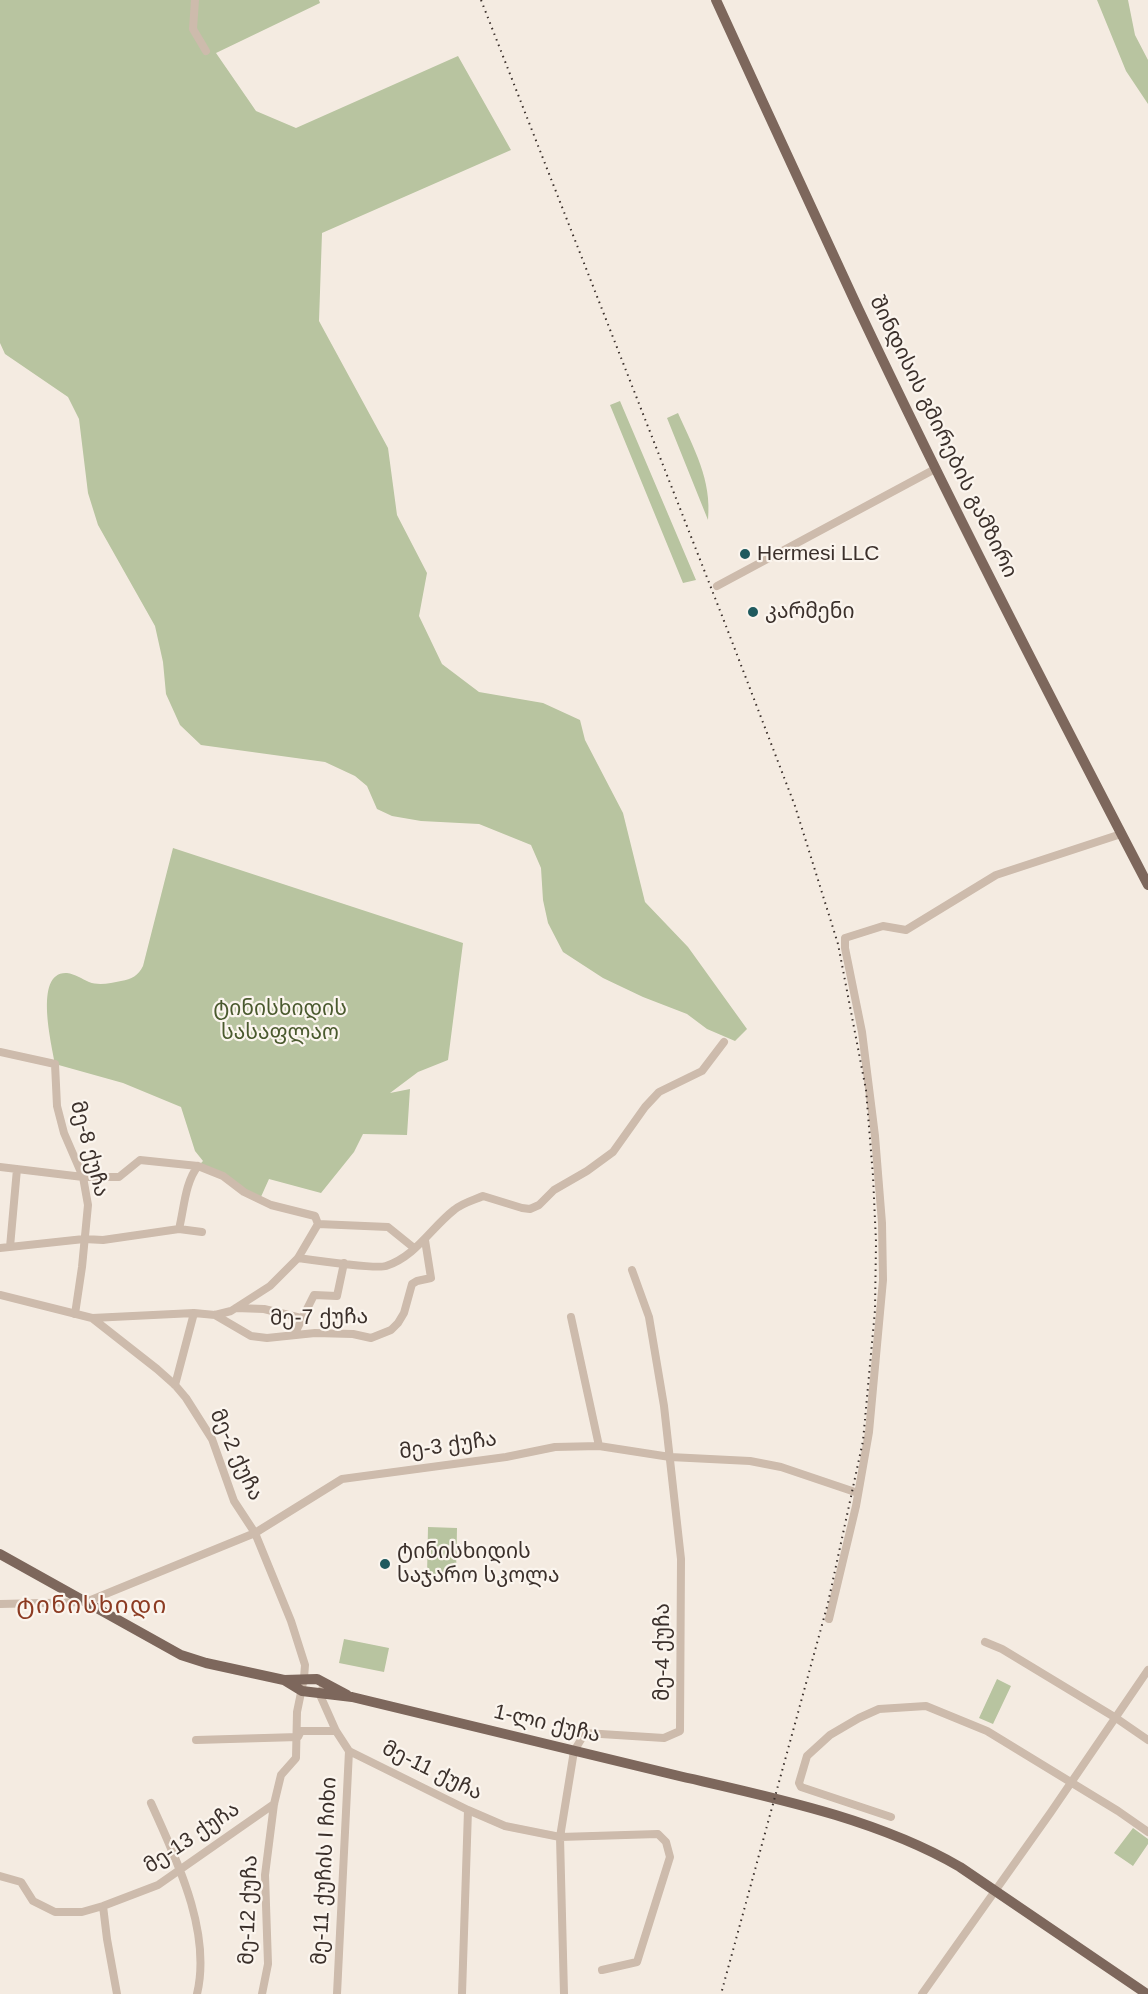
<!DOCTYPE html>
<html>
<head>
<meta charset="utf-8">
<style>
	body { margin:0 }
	canvas { display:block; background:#f4ebe1 }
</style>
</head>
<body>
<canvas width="1148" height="1994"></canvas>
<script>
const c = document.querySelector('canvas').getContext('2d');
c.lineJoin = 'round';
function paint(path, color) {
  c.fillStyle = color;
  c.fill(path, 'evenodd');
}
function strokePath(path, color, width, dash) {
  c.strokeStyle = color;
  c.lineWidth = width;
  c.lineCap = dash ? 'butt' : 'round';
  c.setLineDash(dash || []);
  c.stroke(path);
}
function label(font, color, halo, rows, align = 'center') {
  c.font = font + ' Helvetica,"Noto Sans Georgian",sans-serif';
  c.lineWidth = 4.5;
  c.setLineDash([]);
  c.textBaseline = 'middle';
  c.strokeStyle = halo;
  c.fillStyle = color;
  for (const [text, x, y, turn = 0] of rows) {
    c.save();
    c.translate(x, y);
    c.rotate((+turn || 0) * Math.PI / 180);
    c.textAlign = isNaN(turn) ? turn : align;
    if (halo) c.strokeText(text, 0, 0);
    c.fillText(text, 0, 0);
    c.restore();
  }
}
const green = new Path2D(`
	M0,0H319L320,3L216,53L256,111L296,128L458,56L511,150L322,233L319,321L388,448L397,515L427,573L419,616L442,664L479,692L543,703L580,720L585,740L623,813L645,902L688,947L747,1029L735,1041L707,1029L687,1014L643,997L603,978L563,952L548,923L543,900L541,868L531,845L479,824L421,821L392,816L377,809L367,786L355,776L325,762L201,745L180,725L166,694L163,662L155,626L98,525L88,493L79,419L68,397L5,354L0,343Z
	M1097,0H1128L1135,35L1148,60V104L1126,71Z
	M620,401L696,580L683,583L610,405Z
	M678,413C694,449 712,480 708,520L667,418Z
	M173,848L463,943L448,1060L418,1072L390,1093L410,1089L407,1135L363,1134L354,1152L321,1193L269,1179L260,1199L198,1166L203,1161L195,1151L181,1107L123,1083L55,1064C52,1045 33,971 67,973C75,974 82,979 89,982C99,986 111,983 121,981C132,979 138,976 143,966Z
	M428,1527L457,1528L456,1576H427Z
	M344,1639L389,1648L384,1672L339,1663Z
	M997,1679L1011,1686L993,1724L979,1718Z
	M1133,1828L1148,1839V1844L1133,1866L1114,1853Z`);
const minor = new Path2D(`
	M195,0L193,29L206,51
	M717,586L935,469
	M0,1052L55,1064L57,1106L64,1133L83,1177L88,1205L82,1267L75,1314
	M0,1167L83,1177H119L140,1160L198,1166L223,1176L244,1192L271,1205L315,1216L318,1224L388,1227L414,1248
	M179,1229C184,1209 185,1182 198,1166
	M10,1247L17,1169
	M0,1248L84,1239L103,1240L179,1229L202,1232
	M298,1258C312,1260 377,1269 386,1266C416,1256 431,1228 454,1210C462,1203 474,1200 483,1196L522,1208L530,1209L539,1205L554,1190L587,1171L613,1152L645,1107L659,1092L702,1071L724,1042
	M0,1295L92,1318L157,1369L175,1385L186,1398L212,1439L234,1501L255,1533L291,1621L305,1665L304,1678L297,1712L296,1758L281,1775L274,1804L265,1875L268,1964L262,1994
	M236,1308L264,1309L301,1318
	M215,1315L251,1336L267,1338L315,1333L353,1334L371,1338L391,1330L398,1323L404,1313L412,1284L417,1281L431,1278L425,1240
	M571,1317L599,1446
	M92,1318L194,1313L215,1315L231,1311L270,1286L298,1258L318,1224
	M294,1335L314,1295L337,1296L344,1263
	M175,1385L194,1313
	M0,1604L86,1602L255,1533L342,1479L506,1457L555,1447L599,1446L670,1457L750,1461L781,1467L858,1493
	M829,1619L856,1506L869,1432L883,1280L882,1223L875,1136L862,1032L845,948V938L883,926L906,930L996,875L1121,834
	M985,1642L1002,1649L1116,1718L1148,1740
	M322,1689L320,1695L336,1731L349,1751L468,1810L505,1826L560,1837L658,1834L666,1842L670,1857L637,1962L602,1970
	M196,1740L298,1737L301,1731H336
	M151,1803C176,1859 212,1931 197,1994
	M891,1817L801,1787L799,1783L807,1756L830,1735L859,1718L879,1709L926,1706L987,1731L1118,1811L1148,1832
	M0,1876L21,1882L33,1901L55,1912H82L103,1906L158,1885L274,1804
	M103,1906L107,1939L117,1994
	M337,1994L349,1751
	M462,1994L468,1810
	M564,1994L560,1837L574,1751L585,1733L664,1738L680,1731L681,1559L664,1406L649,1317L632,1270
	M922,1994L1051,1812L1148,1670`);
const major = new Path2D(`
	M716,0C763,102 809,204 857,306C949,501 1048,693 1148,885
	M0,1554L181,1655L206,1663L284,1680L317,1679L347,1695
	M284,1680L302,1691L352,1697C459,1723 567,1749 675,1775C770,1797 876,1818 960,1867L1147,1994`);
const rail = new Path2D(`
	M481,0L726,626L795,806L838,944L866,1090L873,1176L876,1242L875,1310L863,1441L828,1603L721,1994`);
const markers = [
	[745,554,6,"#1f5a5e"],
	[753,612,6,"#1f5a5e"],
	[385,1564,6,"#1f5a5e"]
];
const streetNames = [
	["შინდისის გმირების გამზირი",943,437,64],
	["მე-8 ქუჩა",89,1149,75],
	["მე-7 ქუჩა",319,1318,-1],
	["მე-3 ქუჩა",448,1446,-8],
	["მე-2 ქუჩა",236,1455,65],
	["მე-4 ქუჩა",663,1652,-90],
	["1-ლი ქუჩა",547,1724,13],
	["მე-11 ქუჩა",432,1771,26],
	["მე-13 ქუჩა",192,1838,-34],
	["მე-11 ქუჩის I ჩიხი",325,1871,-87],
	["მე-12 ქუჩა",249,1910,-88]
];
const poiNames = [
	["Hermesi LLC",757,554],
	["კარმენი",765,612],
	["ტინისხიდის",397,1552],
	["საჯარო სკოლა",397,1576]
];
const parkNames = [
	["ტინისხიდის",280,1009],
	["სასაფლაო",280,1033]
];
const quarterNames = [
	["ტინისხიდი",92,1606]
];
paint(green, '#b8c4a0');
strokePath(minor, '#cdbbac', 8);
strokePath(major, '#7d675c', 10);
strokePath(rail, '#3b302b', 2, [1.5, 4.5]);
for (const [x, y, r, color] of markers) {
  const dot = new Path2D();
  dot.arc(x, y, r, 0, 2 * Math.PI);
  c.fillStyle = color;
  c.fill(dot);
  strokePath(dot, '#fbf5ee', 2);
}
label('21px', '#3b302b', '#fbf5ee', streetNames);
label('21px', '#3b302b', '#fbf5ee', poiNames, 'left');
label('21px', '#4a5a2e', '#fbf5ee', parkNames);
c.letterSpacing = '1.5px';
label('24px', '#8c3b22', '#fbf5ee', quarterNames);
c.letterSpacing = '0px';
</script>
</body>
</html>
